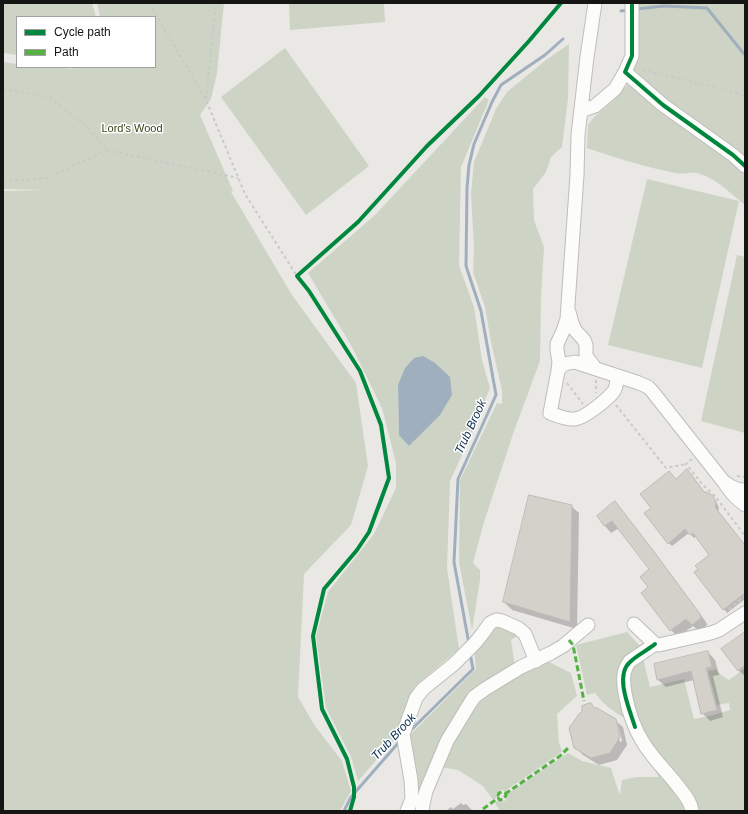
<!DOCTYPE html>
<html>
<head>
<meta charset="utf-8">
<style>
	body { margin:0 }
	#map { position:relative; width:748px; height:814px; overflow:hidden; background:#e9e8e5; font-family:Helvetica,sans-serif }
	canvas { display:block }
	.frame { position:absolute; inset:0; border:4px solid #151513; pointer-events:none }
	.legend { position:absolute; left:16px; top:16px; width:140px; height:52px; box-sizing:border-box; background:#fff; border:1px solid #a1a1a1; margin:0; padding:5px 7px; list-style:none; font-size:12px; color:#151513 }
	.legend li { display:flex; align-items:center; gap:8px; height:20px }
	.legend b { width:20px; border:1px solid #a1a1a1 }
</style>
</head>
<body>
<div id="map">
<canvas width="748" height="814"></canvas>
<div class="frame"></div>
<ul class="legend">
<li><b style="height:5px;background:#00873e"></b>Cycle path</li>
<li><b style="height:5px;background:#55b144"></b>Path</li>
</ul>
</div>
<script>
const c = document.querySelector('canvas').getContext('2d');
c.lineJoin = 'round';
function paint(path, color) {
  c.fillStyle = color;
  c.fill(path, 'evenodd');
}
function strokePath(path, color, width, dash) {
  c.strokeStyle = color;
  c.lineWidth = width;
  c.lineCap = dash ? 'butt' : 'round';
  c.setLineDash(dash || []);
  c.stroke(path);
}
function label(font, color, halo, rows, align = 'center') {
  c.font = font + ' Helvetica,sans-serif';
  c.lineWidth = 3;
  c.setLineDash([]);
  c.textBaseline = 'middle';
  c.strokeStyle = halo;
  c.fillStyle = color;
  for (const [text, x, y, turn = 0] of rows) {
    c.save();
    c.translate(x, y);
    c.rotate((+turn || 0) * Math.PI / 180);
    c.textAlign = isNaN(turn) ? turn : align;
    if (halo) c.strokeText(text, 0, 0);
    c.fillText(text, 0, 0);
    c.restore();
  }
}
const green = new Path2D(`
	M3,3H92L96,17H17V55L3,53Z
	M97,3H224L217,73L211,99L200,115L233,191L231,192L292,295L356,383L368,466L351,525L304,574L298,697L315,726L342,761L351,791L340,811H3V191L45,190L3,189V62L17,64V67H54L72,69L74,67H155V17H100Z
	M289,3H384L385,22L290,30Z
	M636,3H745V161L671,107L631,68L639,55Z
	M569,44L568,99L562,147L551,157L546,172L533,189L534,220L544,247L541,298L540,361L513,434L484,522L473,563L480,570V580L472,630L459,562L460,480L497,403L502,404V391L491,342L485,307L473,272L474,249L471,193L474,162L496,109L507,92L546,60Z
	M285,48L369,166L306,215L221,97Z
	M630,82L745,171V205C731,194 717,179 700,174C692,171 683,175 675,173C645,167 616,158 587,148L588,125L595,116L612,102Z
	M485,97L489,100L461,167L459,265L474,307L482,360L490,388L463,453L450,481L447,568L459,649L415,686L393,741L358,781L351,757L326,708L316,636L328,592L374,534L396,488V463L382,408L352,347L308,273L374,216ZM423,356L399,435L398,385Z
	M647,179L739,201L702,368L608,345Z
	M737,255L745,257V433L701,421Z
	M496,625L519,635L511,640L515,667L486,683L465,698L451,720L434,758L418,800L406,739L476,669L474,648Z
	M627,632L641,647L631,652L623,659L618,669L617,678L626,719C614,712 604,705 595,693L587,695L576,645Z
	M643,658L650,687L684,679L694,719L710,716L730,710L729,703L717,705L708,671L716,669L721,675L729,680L745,668V811H500L495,803L498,800L502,802L506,800L507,794L568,753L582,761L611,768L618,790L620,795L622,780L637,777H658L655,755L637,727L627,670Z
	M549,662L571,673L577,696L557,714L559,743L562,751L559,754L505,791L501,790L496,794V798L493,800L483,786L458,770L441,767L469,713L484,698L525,672Z`);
const water = new Path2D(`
	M423,356L435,363L450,377L452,395L440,415L409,446L399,435L398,385L405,368L414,358Z`);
const shadow = new Path2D(`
	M691,474L705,493L712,497L716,501L719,508L718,512L745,546V599L727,613L724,609L711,555L696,536L694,538L691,535L697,530L689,533L672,546L669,543L652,508L676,480Z
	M571,506L579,513L577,629L512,610L504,602Z
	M621,510L658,557L706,622L707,625L700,632L693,626L678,637L671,630L642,593L649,587L651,569L619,528L611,533L605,526L598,516Z
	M745,633V676L738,670Z
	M708,652L715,660L719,675L713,676L723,717L710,721L702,713L694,680L666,687L658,680L655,665Z
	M591,704L595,709L617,722H615L620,742L622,741L617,722L623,727L627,745L617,760L599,765L583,755L575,747Z
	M461,803L463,805L466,804L473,811H446L451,807L453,809Z`);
const stream = new Path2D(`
	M636,9L664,6L707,8L744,54H745
	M621,11L629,10
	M469,644L454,562L458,479L496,395L481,311L466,266L467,188L469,165L474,144L492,102L501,85L545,55L563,39
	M410,731L473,669L470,653
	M344,811L351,797L400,741`);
const building = new Path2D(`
	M687,469L704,492H707L713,496L715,500L716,504L715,507L745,545V593L723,610L694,572L698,569L695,566L709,555L693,533L690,535L685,529L668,544L644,513L651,508L640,494L669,471L676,479Z
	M529,495L572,505L570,622L503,602Z
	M615,501L652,549L700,614L701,618L692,625L686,619L670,631L641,593L648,587L640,577L649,569L612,521L604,526L597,516Z
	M745,632V665L738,671L721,649Z
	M708,651L712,667L706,668L717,710L701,714L691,671L657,680L654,664Z
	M591,703L594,708H597L616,719L620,737L610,753L591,758L574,748L569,728L579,714L582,711V706Z`);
const path = new Path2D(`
	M149,3L206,100L245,194L297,276
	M642,70L715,87L745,96
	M3,89L49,97L84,124L107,150L238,178
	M206,99L216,3
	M3,181L48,178L107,150
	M596,380V393
	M567,383L583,404
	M616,405L666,468L686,464
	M692,459L686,464L703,485L715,496L745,536
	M737,476L745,477
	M729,609L745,596`);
const minor = new Path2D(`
	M595,3L587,57L578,135L577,175L567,319L563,331L557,344V350L559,362L558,371L550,413C558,416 567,420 575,419C585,418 608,399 614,391C617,386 617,381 617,376
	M625,72L663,105L733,155L745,166
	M581,111L595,106L615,89L625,72L632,56V3
	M569,312L572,323L575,330L584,340L586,345V356L595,368
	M558,371C564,362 566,364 575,362L639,383L648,387L652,391L723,481C730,491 734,497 745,505
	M726,483C732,488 738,490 745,490
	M634,624L655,644L659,645L711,633L719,630L745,613
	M655,644L630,661C622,671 623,681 625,693C628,711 635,730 644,744C655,761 669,774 681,790C686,796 691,803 692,811
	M407,811L412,799L411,780L403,734L416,698L423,689L454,664L475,643L483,633L490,623L496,620L502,621L518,628L525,634L536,661
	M422,811L423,804L426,791L447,741L467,708L474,697L485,689L521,667L551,653L563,646L588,625`);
const quiet = new Path2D(`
	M569,640L573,645L584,701
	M505,794L560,756L568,748
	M483,809L498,798L500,800L504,799L506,795L505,793L502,792L499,793L498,795V798`);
const cycleway = new Path2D(`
	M632,3V56L625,72L663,105L733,155L745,166
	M635,727C630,710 614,676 630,662C637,655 648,650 655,644
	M350,811L354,797V787L347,759L322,709L313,636L324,589L357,550L369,532L389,478L381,425L360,371L309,291L297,276L358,222L427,146L479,96L529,41L561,3`);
const parkNames = [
	["Lord's Wood",132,129]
];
const waterNames = [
	["Trub Brook",471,427,-65],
	["Trub Brook",394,737,-47]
];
paint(green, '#ced4c5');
paint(water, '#a0afbe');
paint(shadow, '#0003');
strokePath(stream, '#a0afbe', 3);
paint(building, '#d4d1ca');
strokePath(building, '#bcbbb8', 1);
strokePath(minor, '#bebdba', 15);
strokePath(path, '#c9c9c7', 2, [3, 3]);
strokePath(minor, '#fcfcfb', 13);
strokePath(quiet, '#55b144', 3, [6, 3]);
strokePath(cycleway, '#00873e', 4);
label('11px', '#324518', '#fff', parkNames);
label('italic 12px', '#0a2c4d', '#fff', waterNames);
</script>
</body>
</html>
